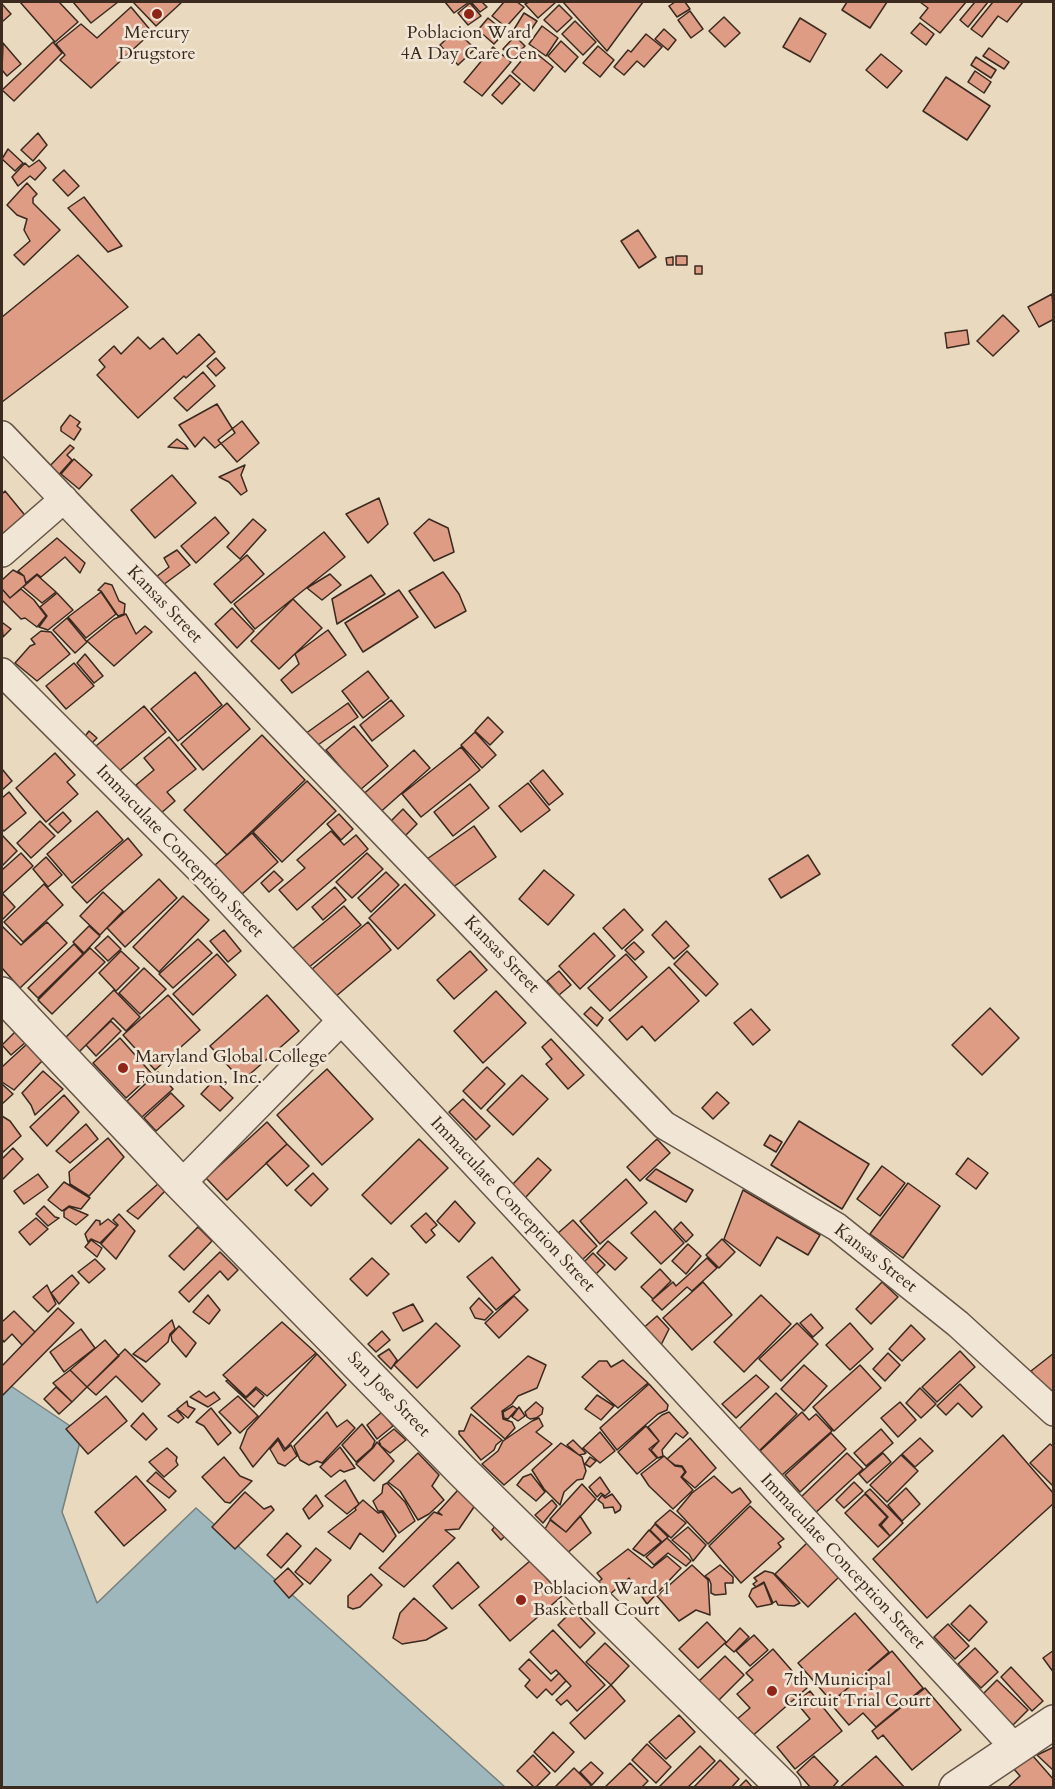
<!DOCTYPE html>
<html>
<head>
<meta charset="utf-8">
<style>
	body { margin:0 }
	#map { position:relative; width:1055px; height:1789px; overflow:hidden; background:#e9d9bf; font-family:Cardo,serif }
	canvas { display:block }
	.frame { position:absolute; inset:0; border:3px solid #3a2a1f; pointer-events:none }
</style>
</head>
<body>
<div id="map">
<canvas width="1055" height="1789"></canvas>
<div class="frame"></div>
</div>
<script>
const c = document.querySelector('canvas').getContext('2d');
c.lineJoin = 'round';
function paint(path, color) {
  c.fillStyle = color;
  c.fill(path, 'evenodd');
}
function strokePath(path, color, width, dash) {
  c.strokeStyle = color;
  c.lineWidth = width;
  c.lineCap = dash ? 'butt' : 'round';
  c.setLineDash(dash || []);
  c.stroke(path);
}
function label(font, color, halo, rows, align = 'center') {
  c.font = font + ' Cardo,serif';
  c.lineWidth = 5;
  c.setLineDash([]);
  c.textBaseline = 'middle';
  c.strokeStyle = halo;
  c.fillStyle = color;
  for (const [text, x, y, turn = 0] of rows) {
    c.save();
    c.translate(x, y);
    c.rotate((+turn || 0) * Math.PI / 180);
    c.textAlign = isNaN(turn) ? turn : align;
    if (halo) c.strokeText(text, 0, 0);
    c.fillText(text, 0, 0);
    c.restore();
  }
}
const water = new Path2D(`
	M2,1380L82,1434L62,1512L97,1603L196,1508L505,1787H2Z`);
const building = new Path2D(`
	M20,2H59L78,22L55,42Z
	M73,2H118L91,23Z
	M133,2H182L156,26Z
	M445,2H469L454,13Z
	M471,2H482L487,7L480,12Z
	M504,2H517L524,7L506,27L492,16Z
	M529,2H556L538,18L525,4Z
	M563,2H643L607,51Z
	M675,2H685L690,9L677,17L669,6Z
	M847,2H887L870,28L842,10Z
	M920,2H966L940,33L920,18L928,8Z
	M975,2H988L968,27L960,20Z
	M993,2H1023L1007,22L998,16L982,37L971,29Z
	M470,3L481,16L468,25L458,13Z
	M2,4L11,14L2,22Z
	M559,5L572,18L557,32L544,20Z
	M131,7L152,32L91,88L60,60L65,55L56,44L81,24L97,38Z
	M690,11L703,29L691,38L678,20Z
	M524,13L537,21L525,39L513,31Z
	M724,17L740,33L725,47L709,31Z
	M488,18L505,32L494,44L478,30Z
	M800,18L826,34L810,62L783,47Z
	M575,21L596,42L583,55L562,34Z
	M920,23L934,34L926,45L911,33Z
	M542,26L558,38L546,56L529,44Z
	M664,29L676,40L668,50L655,39Z
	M456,30L475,49L458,65L440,45Z
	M646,34L662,47L644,67L637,61L624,75L614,67L628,50L631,52Z
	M515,36L525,46L513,58L503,49Z
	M561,41L578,57L565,72L548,56Z
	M53,42L62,53L14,101L2,90Z
	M3,43L21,64L7,76L2,70Z
	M598,46L614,60L600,77L583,63Z
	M493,47L511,62L482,96L464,82Z
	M989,48L1009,62L1004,69L983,56Z
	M531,49L553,67L534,91L512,72Z
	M881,54L902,71L887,88L866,70Z
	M976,57L996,70L991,78L971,65Z
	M975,71L991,82L984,93L968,82Z
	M510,75L520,84L502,104L492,95Z
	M946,77L990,106L967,140L923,111Z
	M38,133L47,145L33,161L21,150Z
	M8,149L23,163L15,171L2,159Z
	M39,160L46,168L35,180L30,176L18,186L12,177L25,163L29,167Z
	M64,170L79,186L68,196L53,180Z
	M27,183L37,194L33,198V203L60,230L24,265L14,255L30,241L24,230L27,219L17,215L7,205Z
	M84,197L122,246L108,252L68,208Z
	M638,230L656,257L639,268L621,241Z
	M78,255L128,307L2,402V317Z
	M676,256H687V265H676Z
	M673,257V265H667L666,258Z
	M695,266H702V274H695Z
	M1052,294L1054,319L1039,327L1028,307Z
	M1003,315L1019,331L993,356L977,341Z
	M967,330L969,344L947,348L945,333Z
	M199,334L215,352L186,378L184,376L138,418L97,375L105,367L99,360L114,346L121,354L138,337L150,349L163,338L177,354Z
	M216,358L225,368L216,376L207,366Z
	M203,372L215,386L187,411L174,398Z
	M217,404L235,433L215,448L204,437L195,447L179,425Z
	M70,415L80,422L77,426L81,429L74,440L61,431V427Z
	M242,421L259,443L237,462L218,440Z
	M177,439L185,445L188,449L168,447Z
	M70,445L74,448L67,455L72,460L55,479L46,470Z
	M74,459L92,475L79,489L61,474Z
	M245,465L241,475L247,491L241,495L229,482L219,477Z
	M172,475L196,503L155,538L131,510Z
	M5,491L28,519L2,541V494Z
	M379,498L388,524L368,543L346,514Z
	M215,517L229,533L196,563L181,546Z
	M253,519L266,530L240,559L227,547Z
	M429,519L448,528L454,552L434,561L414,533Z
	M324,532L345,557L255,629L234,604Z
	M57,538L85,563L80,573L65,557L41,577L37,574L26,583L24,576L18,571Z
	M177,550L190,565L159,588L152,580L169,567L164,558Z
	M247,555L264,574L231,603L214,584Z
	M13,570L24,576L26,584L10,598L2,589V580Z
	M443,572L459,594L466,611L435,628L409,591Z
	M330,574L341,585L322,600L307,588Z
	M37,575L56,592L42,603L23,587Z
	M371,575L385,594L337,624L332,599Z
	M105,583L112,585L119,601L125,604L124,614L118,616L101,591L98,590Z
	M2,589L10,598L21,589L34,600L46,616L37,627L25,618L21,619L2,600Z
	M399,590L418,617L363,652L345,623Z
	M101,592L116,614L86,638L68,617Z
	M57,593L73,610L48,630L39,627L47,616L40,607Z
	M293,599L322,628L279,669L251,641Z
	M232,608L254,631L237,648L215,624Z
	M126,614L136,634L145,626L152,632L114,666L87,641L114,619Z
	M67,618L87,642L75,653L53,630Z
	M3,623L11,629L3,637L2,625Z
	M328,630L346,655L292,693L281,680L299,664L295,654Z
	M41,631L51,632L70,654L37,681L15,663L30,646L35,644L31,639Z
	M85,654L103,676L94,683L77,663Z
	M74,663L94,686L66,709L46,686Z
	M368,671L389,698L363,718L342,691Z
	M195,672L222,705L178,741L151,709Z
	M391,700L404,716L372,741L360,725Z
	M227,703L250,729L203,770L181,744Z
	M348,703L358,717L315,747L305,734Z
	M144,706L166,732L118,772L96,746Z
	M488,717L503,732L490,745L475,731Z
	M354,726L388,766L360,790L326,750Z
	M89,731L97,738L90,745L83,739Z
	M475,732L496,755L482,768L461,745Z
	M262,735L305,780L227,855L184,810Z
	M169,737L196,769L167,792L175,801L160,814L136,785L154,770L144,758Z
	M461,747L480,770L421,817L402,794Z
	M414,750L430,768L377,815L360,797Z
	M55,753L75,775L67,782L78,794L46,822L16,788Z
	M2,769L12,781L2,790Z
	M543,770L563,794L549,805L530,781Z
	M307,781L336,811L282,862L253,832Z
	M528,783L550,810L521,832L499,806Z
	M470,784L489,808L453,836L434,812Z
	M9,792L26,813L4,831L2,829V798Z
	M403,809L417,824L399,842L385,827Z
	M97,811L123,840L72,883L47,854Z
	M63,812L71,821L58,833L49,824Z
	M339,814L353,829L341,840L327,824Z
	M40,821L55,836L31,858L17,843Z
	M474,826L496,857L449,890L427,859Z
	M331,831L344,845L356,835L368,849L297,910L279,890L305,868L297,860Z
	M252,833L278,862L242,894L215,865Z
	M2,835L17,851L2,866Z
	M128,838L142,855L87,903L72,887Z
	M21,853L33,866L2,894V870Z
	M367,853L383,869L352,898L336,882Z
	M808,855L820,874L781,898L769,879Z
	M46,857L62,875L48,887L33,869Z
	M544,870L574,895L548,925L519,899Z
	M274,871L283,880L269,892L261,883Z
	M386,872L399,885L371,912L358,898Z
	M159,879L177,898L125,947L107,928Z
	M44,884L63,905L23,942L4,922Z
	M405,884L435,915L398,949L369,918Z
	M335,887L346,900L323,920L312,907Z
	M103,892L123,911L100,935L80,916Z
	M3,894L15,907L2,920V896Z
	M183,896L209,920L159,972L133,947Z
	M344,906L361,925L308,968L292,949Z
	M624,909L643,930L622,949L603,928Z
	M666,921L689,946L674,959L652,935Z
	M47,922L67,943L20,988L2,968V926L21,945Z
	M368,922L391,950L335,997L311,970Z
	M89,926L100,936L84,953L73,942Z
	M224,930L241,951L228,962L210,941Z
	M594,933L615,956L580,989L559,966Z
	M108,936L121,949L108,961L95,948Z
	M198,939L212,953L173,988L159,974Z
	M634,942L644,952L635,960L625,950Z
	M74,944L83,954L38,998L28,988Z
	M90,948L105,962L52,1014L38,1000Z
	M121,951L139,968L116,991L99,973Z
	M470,951L487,970L454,999L437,980Z
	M687,951L718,984L706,996L674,964Z
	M217,954L236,975L193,1015L173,994Z
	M626,954L647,977L610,1011L588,988Z
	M669,967L699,1001L655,1041L642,1026L627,1040L609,1020Z
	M144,968L166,989L140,1014L119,993Z
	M559,971L571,985L559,995L547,981Z
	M114,990L140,1017L126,1031L113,1018L78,1053L64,1039Z
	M496,991L526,1023L483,1063L454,1031Z
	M168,995L200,1030L155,1070L123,1035Z
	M267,995L299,1031L242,1081L210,1046Z
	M591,1007L603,1018L597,1026L584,1014Z
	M990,1008L1019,1038L982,1075L952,1045Z
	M751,1009L770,1030L753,1045L734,1023Z
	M111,1021L121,1031L96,1056L86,1045Z
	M16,1031L26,1042L11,1055L2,1045Z
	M120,1038L152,1074L126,1098L93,1063Z
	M551,1039L584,1075L568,1089L546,1064L552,1059L542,1047Z
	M28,1043L44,1059L14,1090L2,1082V1067Z
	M487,1067L505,1084L481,1109L463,1091Z
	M327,1069L373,1119L322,1165L277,1115Z
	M43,1071L63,1089L35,1115L31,1105L22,1093Z
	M158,1072L173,1089L142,1117L127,1101Z
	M522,1075L548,1099L513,1135L487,1110Z
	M214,1080L233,1098L220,1111L201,1094Z
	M2,1084L13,1094L2,1104Z
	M717,1092L729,1103L713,1119L702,1108Z
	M171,1093L184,1106L156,1131L144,1118Z
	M64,1095L79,1112L47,1146L30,1127Z
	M463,1099L490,1126L476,1140L449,1112Z
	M2,1116L10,1121L21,1136L2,1153Z
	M799,1121L869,1164L842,1209L771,1165Z
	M267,1122L287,1144L227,1200L206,1178Z
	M86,1124L98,1139L70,1163L56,1151Z
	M770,1135L782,1142L776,1152L764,1145Z
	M108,1138L124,1157L89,1196L70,1184L69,1172Z
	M419,1139L448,1168L391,1224L362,1195Z
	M657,1139L670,1153L640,1181L627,1167Z
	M287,1144L309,1166L287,1186L266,1163Z
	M13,1148L23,1159L2,1180V1159Z
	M538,1158L551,1170L525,1198L512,1185Z
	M968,1158L988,1173L976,1189L956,1174Z
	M882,1166L905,1183L880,1216L857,1199Z
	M656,1169L693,1190L686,1202L646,1179Z
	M313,1173L328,1189L311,1206L295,1190Z
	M38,1174L48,1187L24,1204L14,1191Z
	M626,1179L647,1203L600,1244L580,1221Z
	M64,1182L90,1198L81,1209L69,1206L62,1211L48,1200Z
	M159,1183L165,1191L138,1219L127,1211Z
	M908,1183L940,1206L903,1258L870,1234Z
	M743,1190L820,1235L808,1255L777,1237L760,1266L724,1239Z
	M455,1201L475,1223L459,1242L437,1221Z
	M44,1206L55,1217L59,1218L48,1226L36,1214Z
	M69,1207L88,1215L76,1225L64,1217V1211Z
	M655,1211L684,1243L661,1264L631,1233Z
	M426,1213L437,1225L431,1230L435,1235L426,1243L411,1226Z
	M119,1214L135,1231L116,1259L101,1244L118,1225L113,1220Z
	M36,1218L48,1229L30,1245L19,1232Z
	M108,1219L117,1226L100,1243L91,1239L88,1242L85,1234L96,1220L100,1221V1225Z
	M573,1220L597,1246L581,1261L557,1234Z
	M681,1222L693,1235L686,1242L674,1229Z
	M198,1227L212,1241L184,1270L169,1256Z
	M722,1239L735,1252L719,1268L706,1255Z
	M91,1240L102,1248L97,1257L85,1247Z
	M608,1241L627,1258L615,1270L597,1253Z
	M688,1244L701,1256L686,1274L672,1261Z
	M220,1252L238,1270L228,1280L220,1271L189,1302L179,1292Z
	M593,1253L605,1265L594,1276L582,1264Z
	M492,1257L520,1290L496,1310L467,1277Z
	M372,1258L389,1274L367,1296L350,1279Z
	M707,1258L717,1268L692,1291L687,1287L662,1310L652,1300L673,1282L676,1286Z
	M95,1259L105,1269L89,1283L78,1272Z
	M660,1269L671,1281L653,1299L641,1287Z
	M72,1275L79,1283L59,1304L51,1293Z
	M703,1282L732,1315L692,1350L663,1318Z
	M882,1282L898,1297L871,1324L856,1309Z
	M47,1285L56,1304L48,1312L33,1297Z
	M208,1295L220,1310L209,1324L193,1312Z
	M761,1295L791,1324L744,1372L714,1342Z
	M514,1296L528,1310L499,1338L485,1323Z
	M479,1298L493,1312L485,1320L475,1318L470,1308Z
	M413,1304L423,1321L403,1331L393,1313Z
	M58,1308L74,1323L3,1395L2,1393V1366Z
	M14,1311L35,1332L22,1345L12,1334L4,1342L2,1339V1322Z
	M811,1314L823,1328L813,1337L800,1323Z
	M657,1316L669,1329L660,1347L641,1330Z
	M172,1320L175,1329L170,1334L168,1342L146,1362L133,1354Z
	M282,1322L316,1353L267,1396L256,1387L246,1397L223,1375Z
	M436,1323L460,1346L417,1388L394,1365Z
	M797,1323L818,1344L781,1381L759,1359Z
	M850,1323L873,1349L850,1370L826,1345Z
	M911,1325L925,1339L902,1361L889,1349Z
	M179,1326L196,1343L186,1357L172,1341L171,1335Z
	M81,1329L95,1348L64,1372L50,1352Z
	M382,1331L390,1340L376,1352L368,1344Z
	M105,1340L119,1356L87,1387L70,1370Z
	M125,1349L160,1384L142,1402L116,1376L96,1395L87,1387Z
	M389,1349L397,1360L391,1369L378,1356Z
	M960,1351L975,1367L937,1402L922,1387Z
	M888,1353L900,1365L885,1381L873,1369Z
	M1054,1353V1396L1052,1397L1031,1371Z
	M317,1354L346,1385L285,1449L278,1438L253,1467L240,1448L247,1430Z
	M528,1356L546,1365L537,1388L518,1396L512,1404L502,1411L503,1419L512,1422L515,1428L505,1439L471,1408Z
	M623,1360L648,1383L618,1408L582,1377L599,1361H607L611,1367Z
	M804,1365L827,1386L804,1411L781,1389Z
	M860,1365L881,1388L834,1431L813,1407Z
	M70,1370L87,1387L72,1402L53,1383Z
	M756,1375L769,1387L736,1418L722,1404Z
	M228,1380L246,1398L256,1389L264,1396L254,1407L226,1381Z
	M649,1384L668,1405L667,1410L658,1414L617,1450L600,1428Z
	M960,1384L982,1407L972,1417L958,1403L946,1415L937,1406Z
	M56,1387L72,1402L59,1414L44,1399Z
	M920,1388L936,1404L921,1418L906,1403Z
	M199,1391L206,1397L214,1392L220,1399L208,1407L190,1397Z
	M776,1393L797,1414L755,1455L734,1434Z
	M597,1395L614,1406L601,1420L585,1409Z
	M106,1396L127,1421L88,1454L66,1429Z
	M238,1396L258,1416L240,1433L219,1412Z
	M187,1401L188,1406L195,1409L188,1418L177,1409Z
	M536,1402L543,1408L542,1414L536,1418L530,1419L527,1417L525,1412Z
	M900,1402L916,1420L898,1437L881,1418Z
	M513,1406L517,1409L508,1419L504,1418L503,1412Z
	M519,1407L525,1416L518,1421L512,1417Z
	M211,1408L231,1433L218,1445L204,1426L196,1422Z
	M177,1410L184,1418L178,1423L168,1416Z
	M327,1412L337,1427L347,1420L355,1428L322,1463L317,1461L309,1465L300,1460L294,1446Z
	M382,1412L393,1426L377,1439L367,1425Z
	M669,1412L688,1433L683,1438L676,1433L662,1450L663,1456L658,1458L651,1450L659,1441L648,1427L662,1415Z
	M802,1412L809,1420L816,1414L832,1431L782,1475L760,1451Z
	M143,1413L157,1429L146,1440L131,1426Z
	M471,1414L502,1440L496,1445L494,1450L481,1460L459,1434V1431H464Z
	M539,1418L543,1426L536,1432L552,1444L504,1485L482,1464L498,1451L503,1441L532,1421Z
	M362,1424L375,1441L372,1448L356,1462L342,1445Z
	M646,1426L659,1441L649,1449L657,1458L637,1474L618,1452Z
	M394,1429L406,1440L390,1453L381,1446L379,1441Z
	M881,1429L893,1443L866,1466L854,1453Z
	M600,1432L615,1451L600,1463L583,1448Z
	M831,1433L846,1449L800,1492L785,1475Z
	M1003,1435L1054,1494V1503L927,1618L873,1559Z
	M690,1438L716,1468L695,1488L682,1477L686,1472L682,1466L675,1465L667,1459Z
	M920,1438L933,1451L915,1467L902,1454Z
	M278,1440L284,1451L291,1445L297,1456L285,1466L278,1463L270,1449Z
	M573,1440L586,1453L584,1454L579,1455L567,1445Z
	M377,1442L394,1461L374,1481L356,1464L373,1448Z
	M561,1443L582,1457L586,1471L583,1479L577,1480L564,1492L560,1505L544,1489L532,1470Z
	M1050,1444L1054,1447V1487L1030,1463Z
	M340,1447L355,1468L344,1472L340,1470L331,1477L320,1467Z
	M167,1448L177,1457L176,1461L178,1465L164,1477L149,1462Z
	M418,1453L439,1475L432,1486L444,1500L429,1514L418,1520L400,1491L388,1482Z
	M847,1453L863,1469L813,1515L799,1499Z
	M883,1453L891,1462L867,1483L859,1474Z
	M901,1455L918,1471L887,1502L870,1485Z
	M664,1456L675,1466L682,1467L685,1472L681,1477L693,1490L673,1509L649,1486L641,1474Z
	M224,1457L240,1476L252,1481L230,1503L225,1502L202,1477Z
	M590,1457L596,1461L590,1467L585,1464Z
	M156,1472L176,1491L169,1498L147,1481Z
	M531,1474L545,1492L536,1501L517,1485L523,1477Z
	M136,1476L166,1510L124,1546L95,1512Z
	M714,1476L732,1493L740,1488L751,1502L708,1544L677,1511L692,1493Z
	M600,1477L610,1492L605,1496L601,1493L597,1497L589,1487Z
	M345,1480L359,1504L347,1514L325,1496Z
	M854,1482L863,1491L844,1508L836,1500Z
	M387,1483L405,1502L415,1521L399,1533L383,1511H378L373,1501L382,1493L383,1485Z
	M582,1484L596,1499L566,1532L550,1519Z
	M906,1488L920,1504L902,1521L888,1505Z
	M870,1489L903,1523L890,1536L881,1525L888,1517L865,1493Z
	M458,1490L476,1504L459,1529L445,1530L455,1538L404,1587L379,1568L434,1512L442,1515L438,1512Z
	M245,1492L264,1509L271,1506L274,1510L235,1549L212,1527Z
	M612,1494L621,1506L620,1510L615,1513L613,1507L604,1508L603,1504L598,1500L602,1495L605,1498Z
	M865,1494L887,1517L879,1525L890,1536L878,1547L845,1513Z
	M316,1495L323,1506L309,1519L303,1509Z
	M363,1500L378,1513L382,1512L396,1536L383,1552L360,1533L350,1549L328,1532L356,1510L355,1508Z
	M552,1500L557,1506L543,1523L535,1515Z
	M750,1506L784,1539L778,1543L781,1547L741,1583L709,1546Z
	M670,1510L686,1523L671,1538L655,1523Z
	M580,1516L591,1533L566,1554L545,1529L550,1520L566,1532Z
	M655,1524L668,1537L662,1542L650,1530Z
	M496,1525L505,1536L501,1540L492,1530Z
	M688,1527L706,1545L693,1561L689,1554L672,1540Z
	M649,1530L661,1542L644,1556L633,1549Z
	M287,1533L301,1546L281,1568L267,1555Z
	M667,1538L691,1561L686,1566L668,1553L654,1565L646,1557Z
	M808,1542L841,1575L808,1607L775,1574Z
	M316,1548L331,1560L310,1584L295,1572Z
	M628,1549L652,1568L667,1556L681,1568L647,1604L629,1578L609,1595L596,1584L602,1579L597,1573Z
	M531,1560L562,1596L510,1641L479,1605Z
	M458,1562L479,1587L452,1609L433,1586Z
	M692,1565L708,1580L710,1615L696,1610L679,1621L657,1596Z
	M720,1565L733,1577V1583H725L726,1594L715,1595L711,1593V1584L709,1579L705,1576Z
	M288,1568L303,1584L289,1598L274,1581Z
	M765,1571L773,1573L800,1603L794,1606L778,1605L776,1601L773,1603L764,1582L756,1587L753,1584L757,1581L754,1578Z
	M371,1574L382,1585L360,1607L353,1609L348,1607V1596Z
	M764,1583L772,1604L757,1607L749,1596L752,1589Z
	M414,1598L447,1628L426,1640L402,1644L393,1638L400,1613Z
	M970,1605L987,1622L969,1641L951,1624Z
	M573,1610L595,1633L580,1648L558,1625Z
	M855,1613L889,1652L832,1702L798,1663Z
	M707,1622L726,1642L698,1668L679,1649Z
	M948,1624L969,1646L955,1659L934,1637Z
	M740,1628L749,1637L734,1652L725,1644Z
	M553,1630L605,1685L577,1711L567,1700L561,1705L556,1700L571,1686L556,1670L551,1674L530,1652Z
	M754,1635L768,1650L750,1666L736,1651Z
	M605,1643L629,1666L611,1685L586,1662Z
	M975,1648L998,1672L981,1688L958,1664Z
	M773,1649L807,1688L750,1738L735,1721L750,1708L737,1694L753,1680L746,1673Z
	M1054,1650V1673L1043,1658Z
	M892,1651L923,1688L876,1727L863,1713L849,1725L830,1703Z
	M725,1656L744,1675L717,1702L698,1682Z
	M529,1659L551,1681L559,1673L566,1681L552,1695L546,1689L537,1698L525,1686L530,1680L519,1669Z
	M1011,1667L1043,1701L1032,1711L1001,1677Z
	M997,1680L1028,1710L1013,1725L982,1695Z
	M611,1685L625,1701L585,1739L570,1723Z
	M925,1688L961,1730L912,1770L883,1735L878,1739L872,1731Z
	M810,1691L842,1731L795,1769L777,1747L810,1719L796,1702Z
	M679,1715L695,1732L666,1759L649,1742Z
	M553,1732L574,1752L555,1772L534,1752Z
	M647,1744L671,1767L656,1783L632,1760Z
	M700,1746L715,1761L687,1788H658Z
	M1054,1747V1771L1037,1755Z
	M533,1755L550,1773L535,1788L517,1771Z
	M1032,1755L1054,1780V1785L1050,1788H1007L1020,1776L1014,1769Z
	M814,1756L838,1781L832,1788H811L797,1772Z
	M876,1756L905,1788H839Z
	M720,1760L739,1779L731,1788H693Z
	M591,1762L603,1773L592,1785L580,1772Z
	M630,1763L648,1781L641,1788H604Z
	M574,1768L591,1785L589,1788H558L556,1786Z
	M746,1780L753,1788H738Z`);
const minor = new Path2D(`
	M2,435L664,1125L837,1227L958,1324L1054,1412
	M2,553L64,499
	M2,672L207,877L519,1211L1014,1747
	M181,1184L341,1021`);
const tertiary = new Path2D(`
	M2,994L181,1184L463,1472L784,1788
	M956,1788L1054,1722`);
const markers = [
	[157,14,6,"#8f2418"],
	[469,14,6,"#8f2418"],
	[123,1068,6,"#8f2418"],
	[521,1600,6,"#8f2418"],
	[772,1691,6,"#8f2418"]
];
const poiNames = [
	["Mercury",157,34,"center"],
	["Drugstore",157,55,"center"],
	["Poblacion Ward",469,34,"center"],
	["4A Day Care Cen",469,55,"center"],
	["Maryland Global College",135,1058],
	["Foundation, Inc.",135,1079],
	["Poblacion Ward 1",533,1590],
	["Basketball Court",533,1611],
	["7th Municipal",784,1681],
	["Circuit Trial Court",784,1702]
];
const streetNames = [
	["Kansas Street",164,605,46],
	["Immaculate Conception Street",179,852,46],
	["Kansas Street",501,955,46],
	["Immaculate Conception Street",512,1205,47],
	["Kansas Street",875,1259,38],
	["San Jose Street",388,1395,46],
	["Immaculate Conception Street",842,1562,47]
];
paint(water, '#9db7bd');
strokePath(water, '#757f7e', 1.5);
paint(building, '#df9c85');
strokePath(building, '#3a2a1f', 1.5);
strokePath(minor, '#665647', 30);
strokePath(tertiary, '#665647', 36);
strokePath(minor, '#f1e6d5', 27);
strokePath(tertiary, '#f1e6d5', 33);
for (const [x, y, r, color] of markers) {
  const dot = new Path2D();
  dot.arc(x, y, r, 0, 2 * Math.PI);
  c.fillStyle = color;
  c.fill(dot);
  strokePath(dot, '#f1e6d5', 2);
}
label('18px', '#3a2a1f', '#f1e6d5', poiNames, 'left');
label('18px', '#3a2a1f', '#f1e6d5', streetNames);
</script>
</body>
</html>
